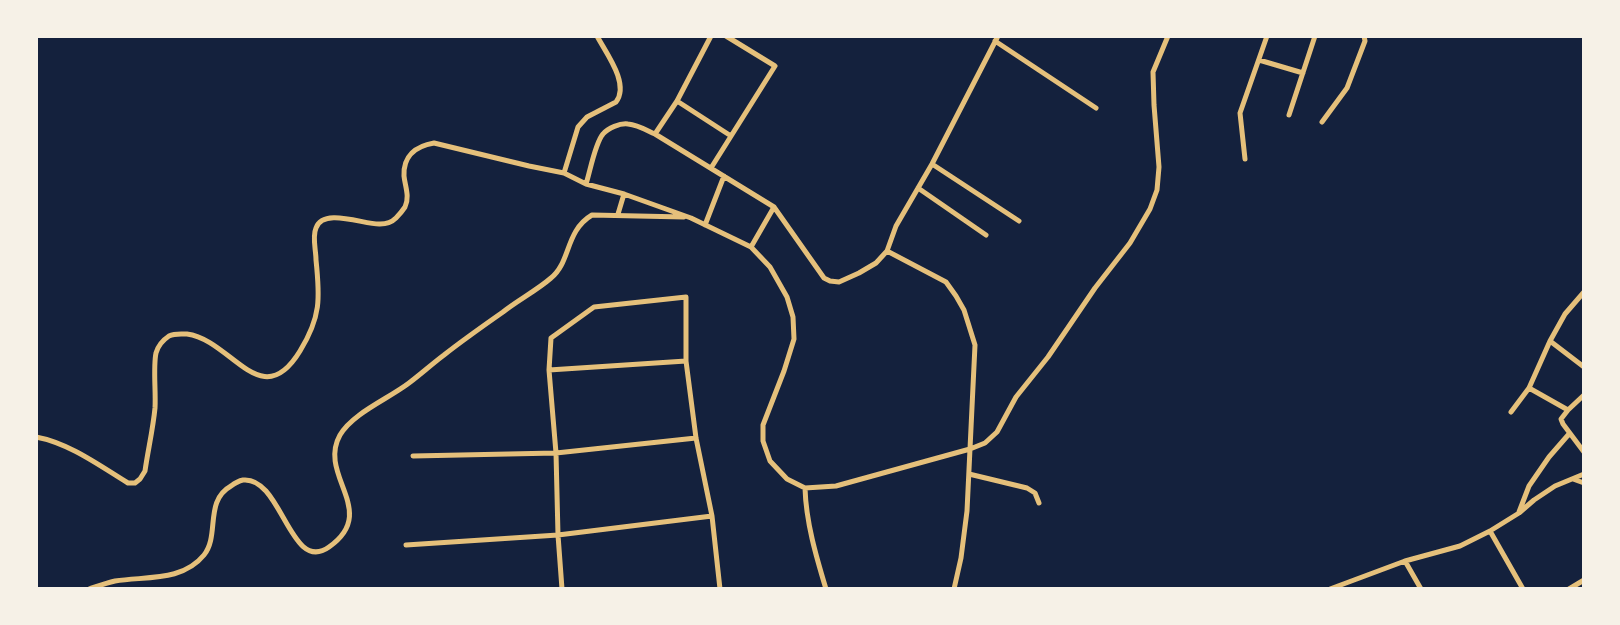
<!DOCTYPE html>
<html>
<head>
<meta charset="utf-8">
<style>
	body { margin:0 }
	#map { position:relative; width:1620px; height:625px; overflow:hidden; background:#14213d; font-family:"DejaVu Sans",sans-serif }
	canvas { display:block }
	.frame { position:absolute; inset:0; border:38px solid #f6f1e7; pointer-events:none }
</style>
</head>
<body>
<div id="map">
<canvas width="1620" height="625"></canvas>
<div class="frame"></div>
</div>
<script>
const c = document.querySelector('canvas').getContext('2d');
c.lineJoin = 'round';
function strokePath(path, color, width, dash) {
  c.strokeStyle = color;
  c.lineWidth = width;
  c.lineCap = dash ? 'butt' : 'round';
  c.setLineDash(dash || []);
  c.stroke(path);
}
const minor = new Path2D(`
	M711,36L677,101L655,134L774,207L824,278L830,281L839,282L859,273L876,263L887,251L896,226L932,164L998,36
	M995,41L1096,108
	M1259,60L1303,73
	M677,101L731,136
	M1289,115L1315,36
	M1322,122L1347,88L1365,41L1364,36
	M1245,159L1240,113L1267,36
	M932,164L1019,221
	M711,168L775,66L726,36
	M564,173L578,127L587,117L616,102C630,84 606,53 597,36
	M586,184C590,172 595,143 603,134C608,128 620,123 628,124C638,125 646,130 655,134
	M918,188L986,235
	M618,214L624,194
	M705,225L724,176
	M751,247L774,207
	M887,251L946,282L956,296L964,310L975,345L967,511L961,558L954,589
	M1584,292L1565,314L1550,341L1584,367
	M549,370L686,361
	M1529,388L1568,410
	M1584,395L1568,410L1561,419L1563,424L1584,452
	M1511,412L1529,388L1550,341
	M36,437C69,443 100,466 128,483H135L140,479L145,471C148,450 153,429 155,408C156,392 153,367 156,353C158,346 163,340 169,336C175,333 181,334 187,334C232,340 261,415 300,351C321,317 320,298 316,260C316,250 312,237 316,228C323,207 365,225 380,224C385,224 392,222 396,218C399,215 403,210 405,207C410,197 405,186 404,176C403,156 416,146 434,143L529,166L564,173L586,184L624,194L691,218L751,247L770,267L787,297L793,317L794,339L784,371L763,425V441L770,461L787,479L805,488L836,486L970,449L985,443L997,432L1016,397L1048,357L1095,288L1130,243L1150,209L1157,190L1159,167L1154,105L1153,72L1168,36
	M413,456L556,453L696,438
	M969,474L1027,488L1035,493L1039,503
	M1573,479L1584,483
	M805,488C806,522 816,556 826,589
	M1519,512L1529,486L1549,457L1569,434
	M1490,531L1523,589
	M406,545L558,535L712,516
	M1405,561L1421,589
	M89,589C98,586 106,583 115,581C146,576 182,582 204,555C220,535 204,501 231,486C235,483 238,481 243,480C282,476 290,575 329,547C380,511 317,476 340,435C353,413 388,399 409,383C421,374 432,364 444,355C463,340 483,326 503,312C518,300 536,291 551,278C571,262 565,231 592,215L684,217
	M562,589L558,535L556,453L549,370L551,338L594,307L686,297V361L696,438L712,516L720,589
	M1330,589L1405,561L1460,546L1490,531L1519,513L1534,500L1555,486L1584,474
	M1569,589L1584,580`);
strokePath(minor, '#e5c07b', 5);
</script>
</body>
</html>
